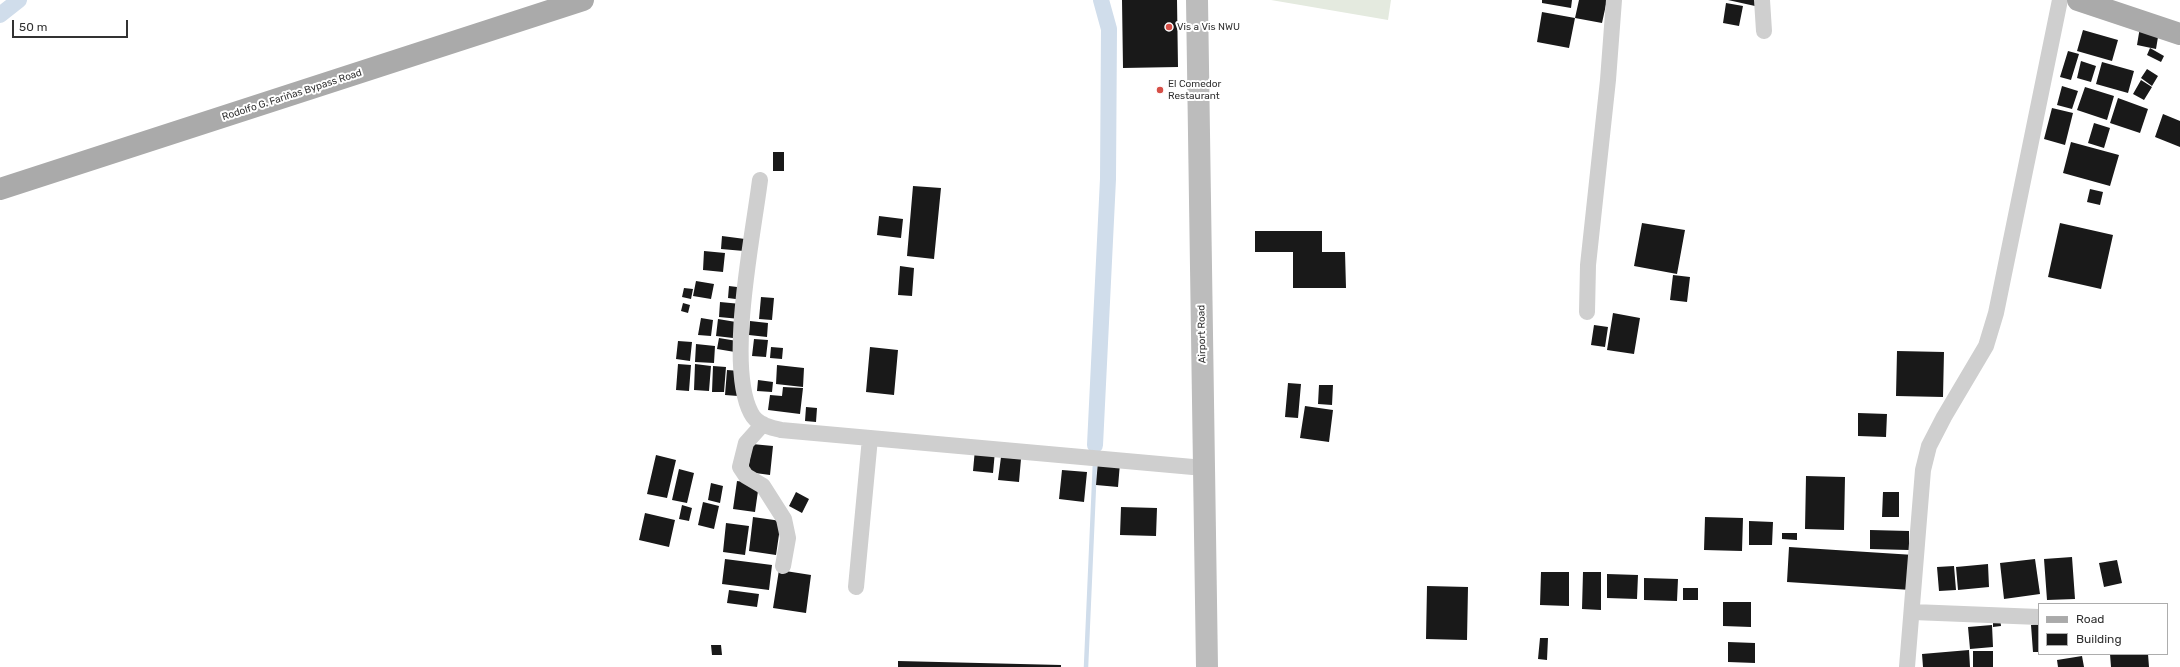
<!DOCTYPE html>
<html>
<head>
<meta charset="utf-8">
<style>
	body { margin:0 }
	#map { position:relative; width:2180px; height:667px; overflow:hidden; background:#fff; font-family:Rubik,sans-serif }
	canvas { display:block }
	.legend { position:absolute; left:2038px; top:603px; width:130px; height:52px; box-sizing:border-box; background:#fff; border:1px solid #adadad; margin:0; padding:5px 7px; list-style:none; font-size:12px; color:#323232 }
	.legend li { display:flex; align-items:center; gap:8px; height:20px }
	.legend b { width:20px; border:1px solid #adadad }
	.scale { position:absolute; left:12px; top:20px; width:116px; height:18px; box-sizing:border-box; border:2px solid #323232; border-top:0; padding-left:5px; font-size:12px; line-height:14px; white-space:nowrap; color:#323232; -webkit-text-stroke:3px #fff; paint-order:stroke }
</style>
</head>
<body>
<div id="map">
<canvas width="2180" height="667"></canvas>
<ul class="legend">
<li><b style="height:5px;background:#aaa"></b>Road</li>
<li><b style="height:11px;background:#191919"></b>Building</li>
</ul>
<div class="scale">50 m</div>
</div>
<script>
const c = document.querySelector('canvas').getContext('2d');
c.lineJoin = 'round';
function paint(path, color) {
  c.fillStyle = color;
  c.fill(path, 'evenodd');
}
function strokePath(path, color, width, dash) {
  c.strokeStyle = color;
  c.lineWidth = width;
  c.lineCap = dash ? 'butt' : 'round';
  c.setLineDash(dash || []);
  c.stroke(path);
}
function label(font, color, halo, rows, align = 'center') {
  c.font = font + ' Rubik,sans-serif';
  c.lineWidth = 4;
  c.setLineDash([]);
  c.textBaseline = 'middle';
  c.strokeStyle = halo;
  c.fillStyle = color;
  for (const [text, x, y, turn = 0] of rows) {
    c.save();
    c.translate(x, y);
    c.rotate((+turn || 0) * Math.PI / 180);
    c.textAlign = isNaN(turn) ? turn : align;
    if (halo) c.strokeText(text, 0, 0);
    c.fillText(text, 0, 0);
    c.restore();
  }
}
const green = new Path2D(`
	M1271,0H1391L1388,20Z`);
const stream = new Path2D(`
	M1086,667L1095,462`);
const canal = new Path2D(`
	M0,15L19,0
	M1095,445L1108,179L1109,29L1101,0`);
const building = new Path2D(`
	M1122,0H1177L1178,67L1123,68Z
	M1542,0H1572L1571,8L1542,3Z
	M1579,0H1607L1602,23L1575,18Z
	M1728,0H1756L1755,6Z
	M1726,3L1743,6L1739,26L1723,23Z
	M1542,12L1575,18L1569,48L1537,42Z
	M2140,27L2159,31L2156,49L2137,45Z
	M2083,30L2118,40L2112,61L2077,51Z
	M2150,48L2164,56L2161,62L2147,55Z
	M2068,51L2079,54L2071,80L2060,77Z
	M2081,61L2096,66L2091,82L2077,78Z
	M2102,62L2134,71L2128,93L2096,84Z
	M2147,69L2158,76L2152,86L2141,78Z
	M2141,80L2152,87L2144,100L2133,94Z
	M2062,86L2078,91L2072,109L2057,105Z
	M2085,87L2114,96L2107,120L2077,110Z
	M2118,98L2148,109L2140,133L2110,123Z
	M2052,108L2073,113L2065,145L2044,139Z
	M2163,114L2180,121V147L2155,137Z
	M2094,123L2110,128L2104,148L2088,143Z
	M2071,142L2119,155L2110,186L2063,173Z
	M773,152H784V171H773Z
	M913,186L941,188L934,259L907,256Z
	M2090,189L2103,192L2100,205L2087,202Z
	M879,216L903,219L901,238L877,235Z
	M1642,223L1685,230L1677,274L1634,266Z
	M2060,223L2113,235L2101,289L2048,277Z
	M1255,231H1322V252H1345L1346,288H1293V252H1255Z
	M722,236L745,239L744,251L721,249Z
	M704,251L725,253L723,272L703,270Z
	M900,266L914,268L912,296L898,295Z
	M1673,275L1690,277L1687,302L1670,300Z
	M696,281L714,284L711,299L693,296Z
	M729,286L745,288L743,300L728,298Z
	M684,288L693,289L691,299L682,297Z
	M761,297L774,298L772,320L759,319Z
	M720,302L741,304L740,319L719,317Z
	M683,303L690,305L688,313L681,311Z
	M1613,313L1640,318L1634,354L1607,350Z
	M701,318L713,320L711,336L698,335Z
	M718,319L736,322L733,338L716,336Z
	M750,321L768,323L767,337L749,335Z
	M1594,325L1608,327L1605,347L1591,345Z
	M719,338L737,341L735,352L717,349Z
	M754,339L768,340L766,357L752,356Z
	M678,341L692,342L690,361L676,359Z
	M696,344L715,346L714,363L695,362Z
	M771,347L783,348L782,359L770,358Z
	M870,347L898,350L894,395L866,392Z
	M1897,351L1944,352L1943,397L1896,396Z
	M678,364L691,365L689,391L676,390Z
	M695,364L711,366L709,391L694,390Z
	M777,365L804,368L803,387L776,384Z
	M713,366L726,367L724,392H712Z
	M727,370L740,371L738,396L725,395Z
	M758,380L773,382L772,392L757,391Z
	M1288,383L1301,384L1298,418L1285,417Z
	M1319,385H1333L1332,405L1318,404Z
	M783,387L803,388L800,414L768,410L770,395L782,396Z
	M1305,406L1333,410L1329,442L1300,438Z
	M806,407L817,408L816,422L805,421Z
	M1858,413L1887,414L1886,437L1858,436Z
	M752,444L773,446L770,475L748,472Z
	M975,449L995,451L993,473L973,471Z
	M656,455L676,460L667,498L647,494Z
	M1001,457L1021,459L1019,482L998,480Z
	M1098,461L1120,463L1118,487L1096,485Z
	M679,469L694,473L687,503L672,500Z
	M1062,470L1087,472L1084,502L1059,499Z
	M1806,476L1845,477L1844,530L1805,529Z
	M737,481L759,484L755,512L733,509Z
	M711,483L723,486L720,503L708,500Z
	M796,492L809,499L802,513L789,506Z
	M1883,492H1899V517H1882Z
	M703,502L719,506L714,529L698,525Z
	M682,505L692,508L689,521L679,519Z
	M1121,507L1157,508L1156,536L1120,535Z
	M645,513L675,520L669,547L639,540Z
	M753,517L781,521L776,555L749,551Z
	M1705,517L1743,518L1742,551L1704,550Z
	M1749,521L1773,522L1772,545H1749Z
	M726,523L749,526L745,555L723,552Z
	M1870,530L1909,531V550L1870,549Z
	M1782,533H1797V540L1782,539Z
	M1789,547L1914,555L1911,590L1787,582Z
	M2072,557L2075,599L2047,600L2044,559Z
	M725,559L772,565L769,590L722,584Z
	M2035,559L2040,594L2004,599L2000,563Z
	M2117,560L2122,583L2104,587L2099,563Z
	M1988,564L1989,587L1958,590L1956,567Z
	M1954,566L1956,590L1939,591L1937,567Z
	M779,570L811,575L806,613L773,608Z
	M1541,572H1569V606L1540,605Z
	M1583,572H1601V610L1582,609Z
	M1607,574L1638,575L1637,599L1607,598Z
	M1644,578L1678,579L1677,601L1644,600Z
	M1427,586L1468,587L1467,640L1426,639Z
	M1683,588H1698V600H1683Z
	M729,590L759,594L757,607L727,603Z
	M1723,602H1751V627L1723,626Z
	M2000,617L2001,626L1993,627V618Z
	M2039,624V652H2033L2031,625Z
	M1992,625L1993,647L1970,649L1968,627Z
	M1540,638H1548L1547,660L1538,659Z
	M1728,642L1755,643V663L1728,662Z
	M711,645H721L722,655H712Z
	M1969,650L1970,667H1923L1922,654Z
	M1973,651H1993V667H1973Z
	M2110,654H2148L2149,667H2111Z
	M2082,656L2084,667H2058L2057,660Z
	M898,661L1061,665V667H898Z`);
const street = new Path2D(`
	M1762,0L1764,31
	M760,180C753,236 726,365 751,413C757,425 770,427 781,430L1204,468
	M1587,312L1588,265L1608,80L1614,0
	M763,424L746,443L740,467L746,476L763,486L784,519L788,538L783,566
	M856,587L870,438
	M1913,612L2039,617
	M1907,667L1923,470L1929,446L1944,417L1986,346L1996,313L2060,0`);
const secondary = new Path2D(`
	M1197,0L1207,667`);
const primary = new Path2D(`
	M2078,0L2180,34
	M0,189L583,0`);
const markers = [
	[1169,27,4,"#d64f47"],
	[1160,90,4,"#d64f47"]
];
const poiNames = [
	["Vis a Vis NWU",1177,27],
	["El Comedor",1168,84],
	["Restaurant",1168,96]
];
const streetNames = [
	["Rodolfo G. Fariñas Bypass Road",292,95,-18],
	["Airport Road",1202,334,-91]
];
paint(green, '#e4eadf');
strokePath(stream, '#d0ddeb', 4.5);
strokePath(canal, '#d0ddeb', 16);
paint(building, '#191919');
strokePath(street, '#cfcfcf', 16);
strokePath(secondary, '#bcbcbc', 22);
strokePath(primary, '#aaa', 22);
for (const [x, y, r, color] of markers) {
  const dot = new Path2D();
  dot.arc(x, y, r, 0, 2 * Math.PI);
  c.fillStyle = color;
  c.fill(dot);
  strokePath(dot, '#fff', 1.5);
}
label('10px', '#323232', '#fff', poiNames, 'left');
label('10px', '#323232', '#fff', streetNames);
</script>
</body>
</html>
